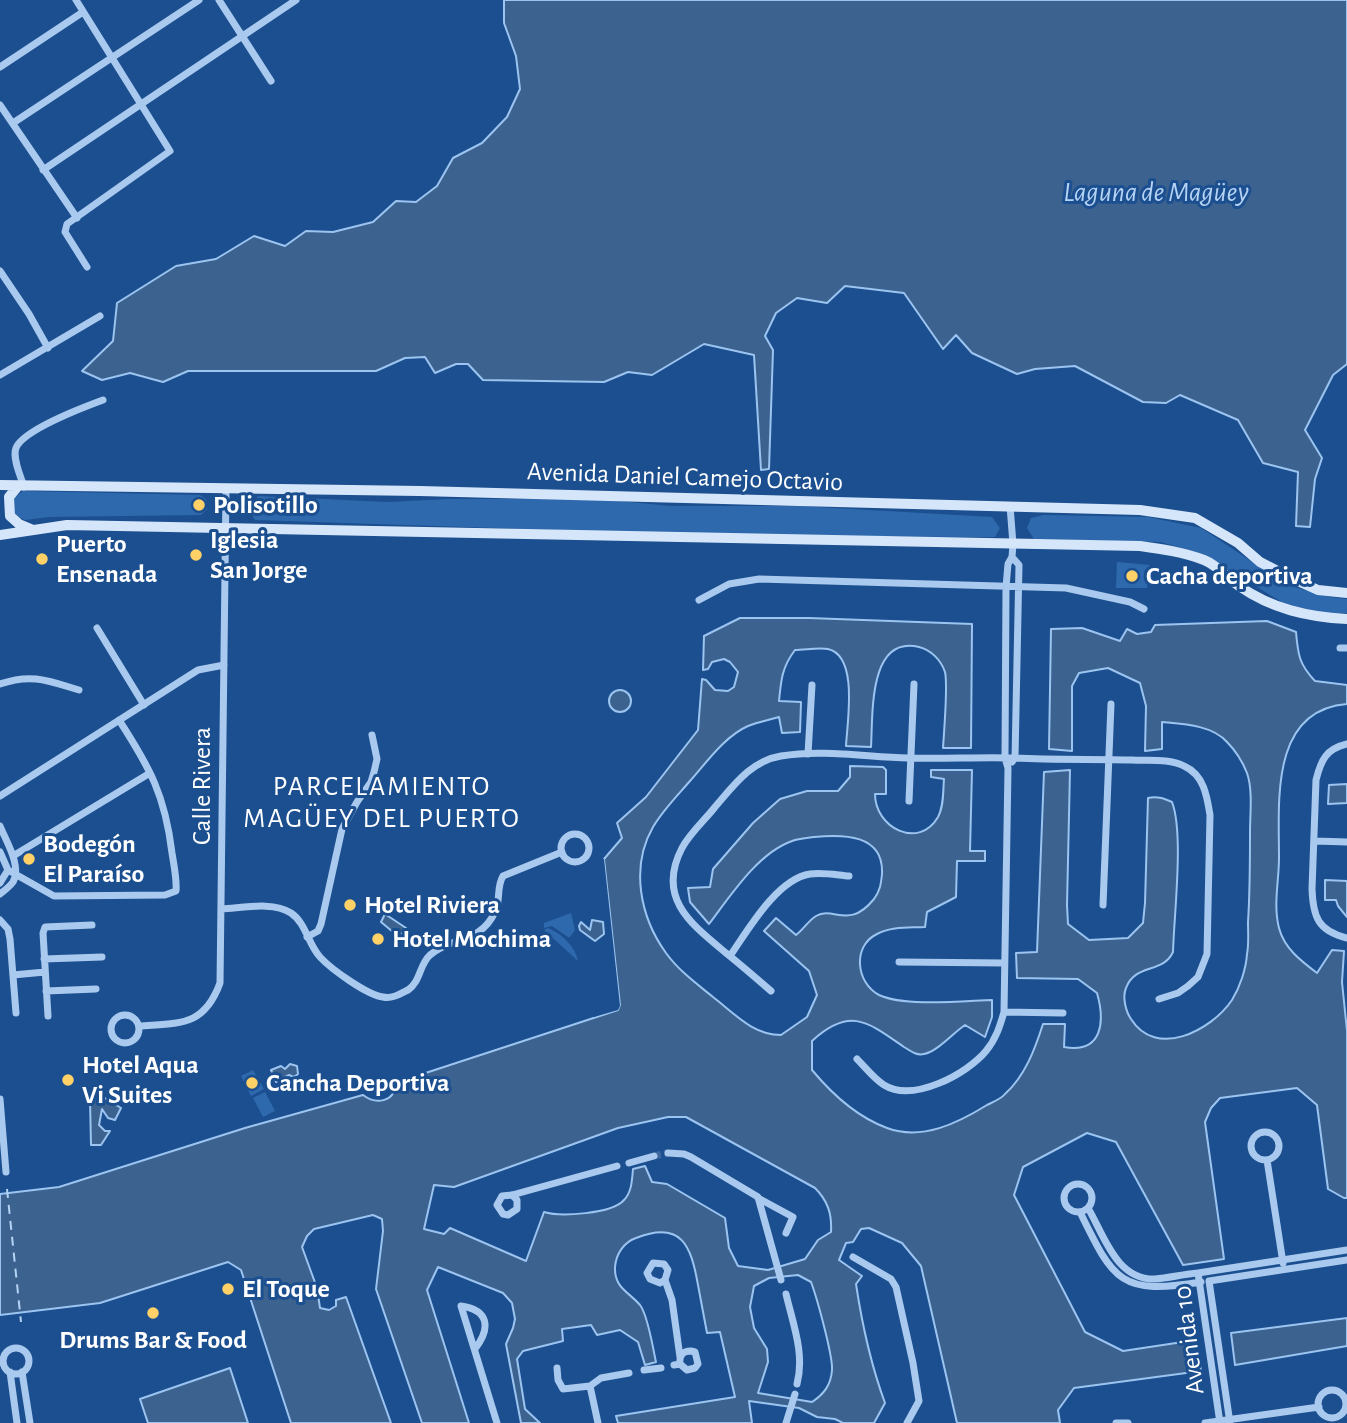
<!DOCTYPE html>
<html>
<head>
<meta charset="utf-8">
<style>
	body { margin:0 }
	canvas { display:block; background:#1b4f8f }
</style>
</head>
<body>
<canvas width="1347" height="1423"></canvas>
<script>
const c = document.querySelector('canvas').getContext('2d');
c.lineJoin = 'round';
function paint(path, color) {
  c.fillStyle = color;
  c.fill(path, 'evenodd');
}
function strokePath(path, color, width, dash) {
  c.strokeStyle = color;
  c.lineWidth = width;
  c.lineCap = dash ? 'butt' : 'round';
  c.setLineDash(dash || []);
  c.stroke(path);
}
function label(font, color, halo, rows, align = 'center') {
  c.font = font + ' "Alegreya Sans",sans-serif';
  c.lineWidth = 6;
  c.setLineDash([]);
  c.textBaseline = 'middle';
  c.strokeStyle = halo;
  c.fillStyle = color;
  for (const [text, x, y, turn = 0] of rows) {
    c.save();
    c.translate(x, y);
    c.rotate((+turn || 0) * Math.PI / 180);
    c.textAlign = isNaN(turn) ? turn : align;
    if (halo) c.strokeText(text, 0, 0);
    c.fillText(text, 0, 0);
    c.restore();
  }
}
const green = new Path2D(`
	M23,491L200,495L206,499L207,509L201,515L49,517L25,520L12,514V499Z
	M258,496L388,502L448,499H597L671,506H799L992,517L1000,528L995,537H957L677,534L255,520L248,509Z
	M1043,515L1148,517L1201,528L1287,585L1330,597L1347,599V613H1327L1290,607L1204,555L1161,542L1034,539L1027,528L1031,518Z
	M1117,562L1150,565L1147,588H1116Z
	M571,913L575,930L570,937H568L552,926L544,928V923Z
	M548,928C562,934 575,946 578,961L544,930Z
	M253,1070L264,1089L251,1096L241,1076Z
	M265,1092L275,1111L263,1117L253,1098Z`);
const water = new Path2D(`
	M504,0H1347V364L1333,375L1305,430L1322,458L1315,479L1310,527L1296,526L1298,472L1263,463L1238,420L1180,395L1166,403L1143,402L1075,366L1035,369L1017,374L972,353L956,335L943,349L904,293L845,286L827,303L797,298L776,313L765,336L773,350L769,469L761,470L754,355L704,344L652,375L628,372L604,382L483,380L468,364H456L435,373L425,357L405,358L376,371H188L163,382L130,373L102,380L82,371L113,341L117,303L176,266L216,259L254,236L285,246L306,231L333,232L373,222L396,201L416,202L437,186L453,158L482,143L507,117L520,89L516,56L504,23Z
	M740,618H809L972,624L971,748H943C944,732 948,685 945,672C941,660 931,650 919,647C868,635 873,715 871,747L846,746C847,723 859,656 828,649C818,647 805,650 795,650C782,667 781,680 779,701L801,702L800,732L782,733L779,717C769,720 757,722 748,726C725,736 706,763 690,781C677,796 663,810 653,827C630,867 640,917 666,953C679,971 697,984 713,997C735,1014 753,1035 781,1035L807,1017L817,995L809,971L764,931L776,918L796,935C803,930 809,920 816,916C834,906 849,930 874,899C880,891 881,884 882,874C884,834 843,834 814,837C807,838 799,838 792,841C758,853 731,895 709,924L690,902L688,888L710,887L713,869L753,823L780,799L807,791H838L850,777V766L883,767L886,770V794H875C875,828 919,850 938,817C944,806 943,791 944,779L931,777V770H972L970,851H985V861H957L956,897L927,912L925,927C909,928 892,926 877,934C852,946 856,983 879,995C905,1007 963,1001 992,1000V1017L985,1037L965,1025C953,1033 938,1051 924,1054C916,1056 911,1051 904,1047C868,1022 850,1006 812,1041V1070C832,1094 857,1117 887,1128C922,1141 958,1123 987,1105C993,1102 1001,1099 1005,1094C1025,1076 1035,1049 1043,1024H1065L1064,1047C1103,1054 1105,1021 1097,993L1078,979L1017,978L1016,953L1037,952L1044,772L1070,770L1067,905L1068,924L1089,940L1128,938L1143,923L1145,903L1148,798C1157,796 1163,798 1172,802C1184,833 1174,915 1173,952C1163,974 1135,963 1126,988C1122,997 1126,1012 1131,1019C1156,1059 1211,1031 1232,1000C1240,987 1246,969 1247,954C1249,944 1248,933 1248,922C1250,892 1250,862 1250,832C1250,814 1253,790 1247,773C1243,763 1235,750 1227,742C1212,725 1183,724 1162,722V749L1145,751L1146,706L1140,683L1108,668L1079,673L1072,686V751L1049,749L1051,629L1082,628L1120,641L1127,629L1137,634L1151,632L1155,625L1267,621L1296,632C1298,655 1299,664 1315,681L1347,685V704C1270,710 1279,802 1279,858C1279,881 1273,905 1279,928C1284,948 1301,961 1317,973L1332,950L1344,951L1342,982L1347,1031V1198H1344L1328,1189L1317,1105L1297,1088L1220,1098L1211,1108L1205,1122L1224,1259L1183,1265L1116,1142L1087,1133L1023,1167L1014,1195L1085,1332L1123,1351L1196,1340L1201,1371L1074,1388L1058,1410L1060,1423H957L921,1266L902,1243L869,1228L861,1229L853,1242L846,1243L839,1260L862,1276L856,1284C862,1324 871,1365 885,1403L874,1423H843L835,1419L817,1417L799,1408L749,1401L752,1423H618L616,1416L735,1397L720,1332L707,1333C704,1317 701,1301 698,1285C691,1246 682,1220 636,1238C624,1242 616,1254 615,1267C614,1288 629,1292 640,1305C648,1315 653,1349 656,1362L645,1365L638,1342L620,1330L597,1335L591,1325L562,1329L563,1341L523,1351L517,1359L525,1409L540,1423H521L506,1344L513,1328L515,1319L512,1303L503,1293L438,1267L427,1290L469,1423H422L376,1289L383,1231L382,1219L373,1215L314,1229L307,1236L302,1247L317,1288L320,1308L329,1310L336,1306V1300L346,1297L391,1423H291L241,1270L228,1262L100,1303L0,1315V1194L59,1187L245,1128L363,1095C376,1105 396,1102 395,1083L618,1010L620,1005L604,859L622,838L617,823L646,797L698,730L702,679L706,680L715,690L728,691L734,687L738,672L730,662L724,659L712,662L708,669L703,670L704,636ZM668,1117H686L815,1188C828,1201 832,1214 831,1232L818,1240L805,1259L768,1270L738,1266L729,1248L725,1218L667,1184L652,1182L645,1166L633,1169C632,1179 632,1192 624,1200C612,1214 560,1217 544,1212L526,1261L450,1228L444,1234L424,1229L434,1185L454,1187L618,1128ZM798,1275L811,1282C817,1298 833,1356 832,1370C831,1385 824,1394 812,1402L758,1393L768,1362L767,1349L754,1328L750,1307L754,1286L769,1278Z
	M609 701a11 11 0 1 1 22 0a11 11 0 1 1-22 0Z
	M1347,784V803L1328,804L1329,785Z
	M1325,880L1347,881V917L1338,906L1336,900H1325Z
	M385,914L406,928L399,937L381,922Z
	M592,920L603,922L604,934L595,941L580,930L579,926L581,922L590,930Z
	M290,1064L297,1066L298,1074L294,1077L289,1075L276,1082L271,1070L281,1066L285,1069Z
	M100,1095L121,1108L115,1120L108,1118L102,1109L99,1125L105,1131H110L101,1145H91L90,1100Z
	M1347,1318V1346L1235,1365L1231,1333Z
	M230,1368L248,1423H148L140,1399Z`);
const pier = new Path2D(`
	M600,858L604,859L620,1006L618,1010L594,1017L593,1015L616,1008L618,1005Z`);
const ferry = new Path2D(`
	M7,1189L21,1322`);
const streetTunnel = new Path2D(`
	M654,1156L668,1153`);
const street = new Path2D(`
	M76,0L170,151L67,224L65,232L87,267
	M219,0L271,81
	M0,67L83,12
	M0,105L77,218
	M13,123L199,0
	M43,170L296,0
	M0,271L29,314L48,348
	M0,375L100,316
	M24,487C21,477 12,458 16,448C23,430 84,407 103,400
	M1012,557L1019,565L1015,758L1012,762
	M699,600L729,584L759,579L1066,588L1130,602L1144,609
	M97,628L144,705
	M1340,648H1347
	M0,684C32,673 49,681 79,690
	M1347,744C1326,749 1321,760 1316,780L1312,889C1313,917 1318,931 1347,938
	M808,754L812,685
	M0,796L198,670L224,665
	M909,801L914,684
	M0,826C6,841 22,866 13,882C10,886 4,891 0,894
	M561 848a14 14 0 1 1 28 0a14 14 0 1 1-28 0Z
	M1315,841L1347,842
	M0,852L8,870L0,883
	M13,856L150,773
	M8,870L54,896L165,895L176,891C177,879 174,866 172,853C165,795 150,768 119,720
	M1103,905L1111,704
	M222,909C242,908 273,901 291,913C306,923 308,944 320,957C331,969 367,995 383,997C392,999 400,994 408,990C421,981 419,965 430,955C452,936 480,944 495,912C501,900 496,888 503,876L562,852
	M0,920L8,929L10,939L16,1013
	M307,937L318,931L321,924L342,829L357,802L371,782L374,772L377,759L372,735
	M730,956C748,930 777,879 810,874C822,872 837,875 849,876
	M44,959L102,957
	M899,962L1004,963
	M13,975L45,972
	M46,991L96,989
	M771,991C756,978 741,965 726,953C691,924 656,898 682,848C690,833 705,820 715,807C734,785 751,761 781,756C822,749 867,757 908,758C944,759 979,757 1015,758C1054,760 1093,759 1132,760C1148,761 1169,758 1184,766C1204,775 1207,796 1210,815L1207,954L1198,977L1188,986L1178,993L1159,999
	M1004,1012L1063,1013
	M111 1029a14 14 0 1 1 28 0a14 14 0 1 1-28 0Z
	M48,1016L43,933L45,927L92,925
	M139,1026C179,1023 204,1027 220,983L226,489
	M857,1059C865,1067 874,1079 884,1085C913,1103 967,1074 986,1051C996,1039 1000,1026 1004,1012L1008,768L1005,758L1006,587L1008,564L1012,557L1013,544L1010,506
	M0,1099L6,1172
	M1251 1146a14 14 0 1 1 28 0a14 14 0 1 1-28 0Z
	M668,1153L684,1154L691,1157L758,1197L781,1280
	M1267,1160L1283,1263
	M629,1163L654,1156
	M1064 1198a14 14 0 1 1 28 0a14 14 0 1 1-28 0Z
	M512,1195L517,1200V1209L508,1215L503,1214L497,1205L502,1196L512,1195L617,1166
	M758,1198L793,1217L786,1233
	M1088,1208C1104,1235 1116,1280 1155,1279C1169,1278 1184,1274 1198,1273
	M1080,1212C1114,1282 1121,1295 1201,1282
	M853,1257L891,1279L896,1287L913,1363L919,1401L907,1423
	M665,1280L660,1283L650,1279L647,1273L653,1263L664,1264L668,1270L665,1280L672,1300L680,1357
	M786,1294C793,1324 805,1354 797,1384
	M3 1361a13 13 0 1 1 26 0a13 13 0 1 1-26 0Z
	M475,1349C491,1328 489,1310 461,1306L497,1423
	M674,1365L680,1364L687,1370L695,1368L698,1364L695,1352L691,1351C682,1351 679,1356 680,1364
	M557,1368L558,1380L563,1389L590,1386
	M644,1370L661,1368
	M10,1372L17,1423
	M22,1372L30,1423
	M1318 1404a14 14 0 1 1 28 0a14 14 0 1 1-28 0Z
	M598,1423L590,1386L601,1378L629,1373
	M786,1423L795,1394
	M1116,1423H1128
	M1205,1423L1319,1407
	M1220,1423L1198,1273L1347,1250
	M1230,1423L1209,1281L1347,1260`);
const secondary = new Path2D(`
	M0,485L420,491L1140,510L1195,518L1238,543L1260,562L1291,578L1318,590L1347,593
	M18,486L9,497L10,516L19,524L31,529
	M0,535L67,525L1140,546C1162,549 1183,552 1204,560C1217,565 1228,578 1239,586C1272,609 1308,617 1347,619`);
const markers = [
	[199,505,7,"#ffd166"],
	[196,555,7,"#ffd166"],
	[42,559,7,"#ffd166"],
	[1132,576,7,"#ffd166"],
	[29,859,7,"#ffd166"],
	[350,905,7,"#ffd166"],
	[378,939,7,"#ffd166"],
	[68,1080,7,"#ffd166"],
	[252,1083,7,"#ffd166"],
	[228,1289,7,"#ffd166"],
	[153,1313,7,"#ffd166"]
];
const streetNames = [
	["Avenida Daniel Camejo Octavio",685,477,2],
	["Calle Rivera",202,786,-90],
	["Avenida 10",1189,1340,-97]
];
const poiNames = [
	["Polisotillo",213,505],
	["Iglesia",210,540],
	["San Jorge",210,570],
	["Puerto",56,544],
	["Ensenada",56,574],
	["Cacha deportiva",1146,576],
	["Bodegón",43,844],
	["El Paraíso",43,874],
	["Hotel Riviera",364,905],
	["Hotel Mochima",392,939],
	["Hotel Aqua",82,1065],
	["Vi Suites",82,1095],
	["Cancha Deportiva",266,1083],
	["El Toque",242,1289],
	["Drums Bar & Food",153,1340,"center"]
];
const waterNames = [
	["Laguna de Magüey",1156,193]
];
const neighbourhoodNames = [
	["PARCELAMIENTO",382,787],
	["MAGÜEY DEL PUERTO",382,819]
];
paint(green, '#2e69ad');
paint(water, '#3c6290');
strokePath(water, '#9cc4f0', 2);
paint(pier, '#1b4f8f');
strokePath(ferry, '#b5d3f5', 2, [9, 7]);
strokePath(streetTunnel, '#3d69a0', 7, [7, 3.5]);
strokePath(street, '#a9c9ee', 7);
strokePath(secondary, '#d6e6fa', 10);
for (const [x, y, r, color] of markers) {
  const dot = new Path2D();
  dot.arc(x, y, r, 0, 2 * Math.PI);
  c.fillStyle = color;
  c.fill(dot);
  strokePath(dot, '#1b4f8f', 2.5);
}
label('26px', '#fff', '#1b4f8f', streetNames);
label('bold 26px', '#fff', '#1b4f8f', poiNames, 'left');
label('italic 28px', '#b5d3f5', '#1b4f8f', waterNames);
c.letterSpacing = '2px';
label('28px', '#fff', '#1b4f8f', neighbourhoodNames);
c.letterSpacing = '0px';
</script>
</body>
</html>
